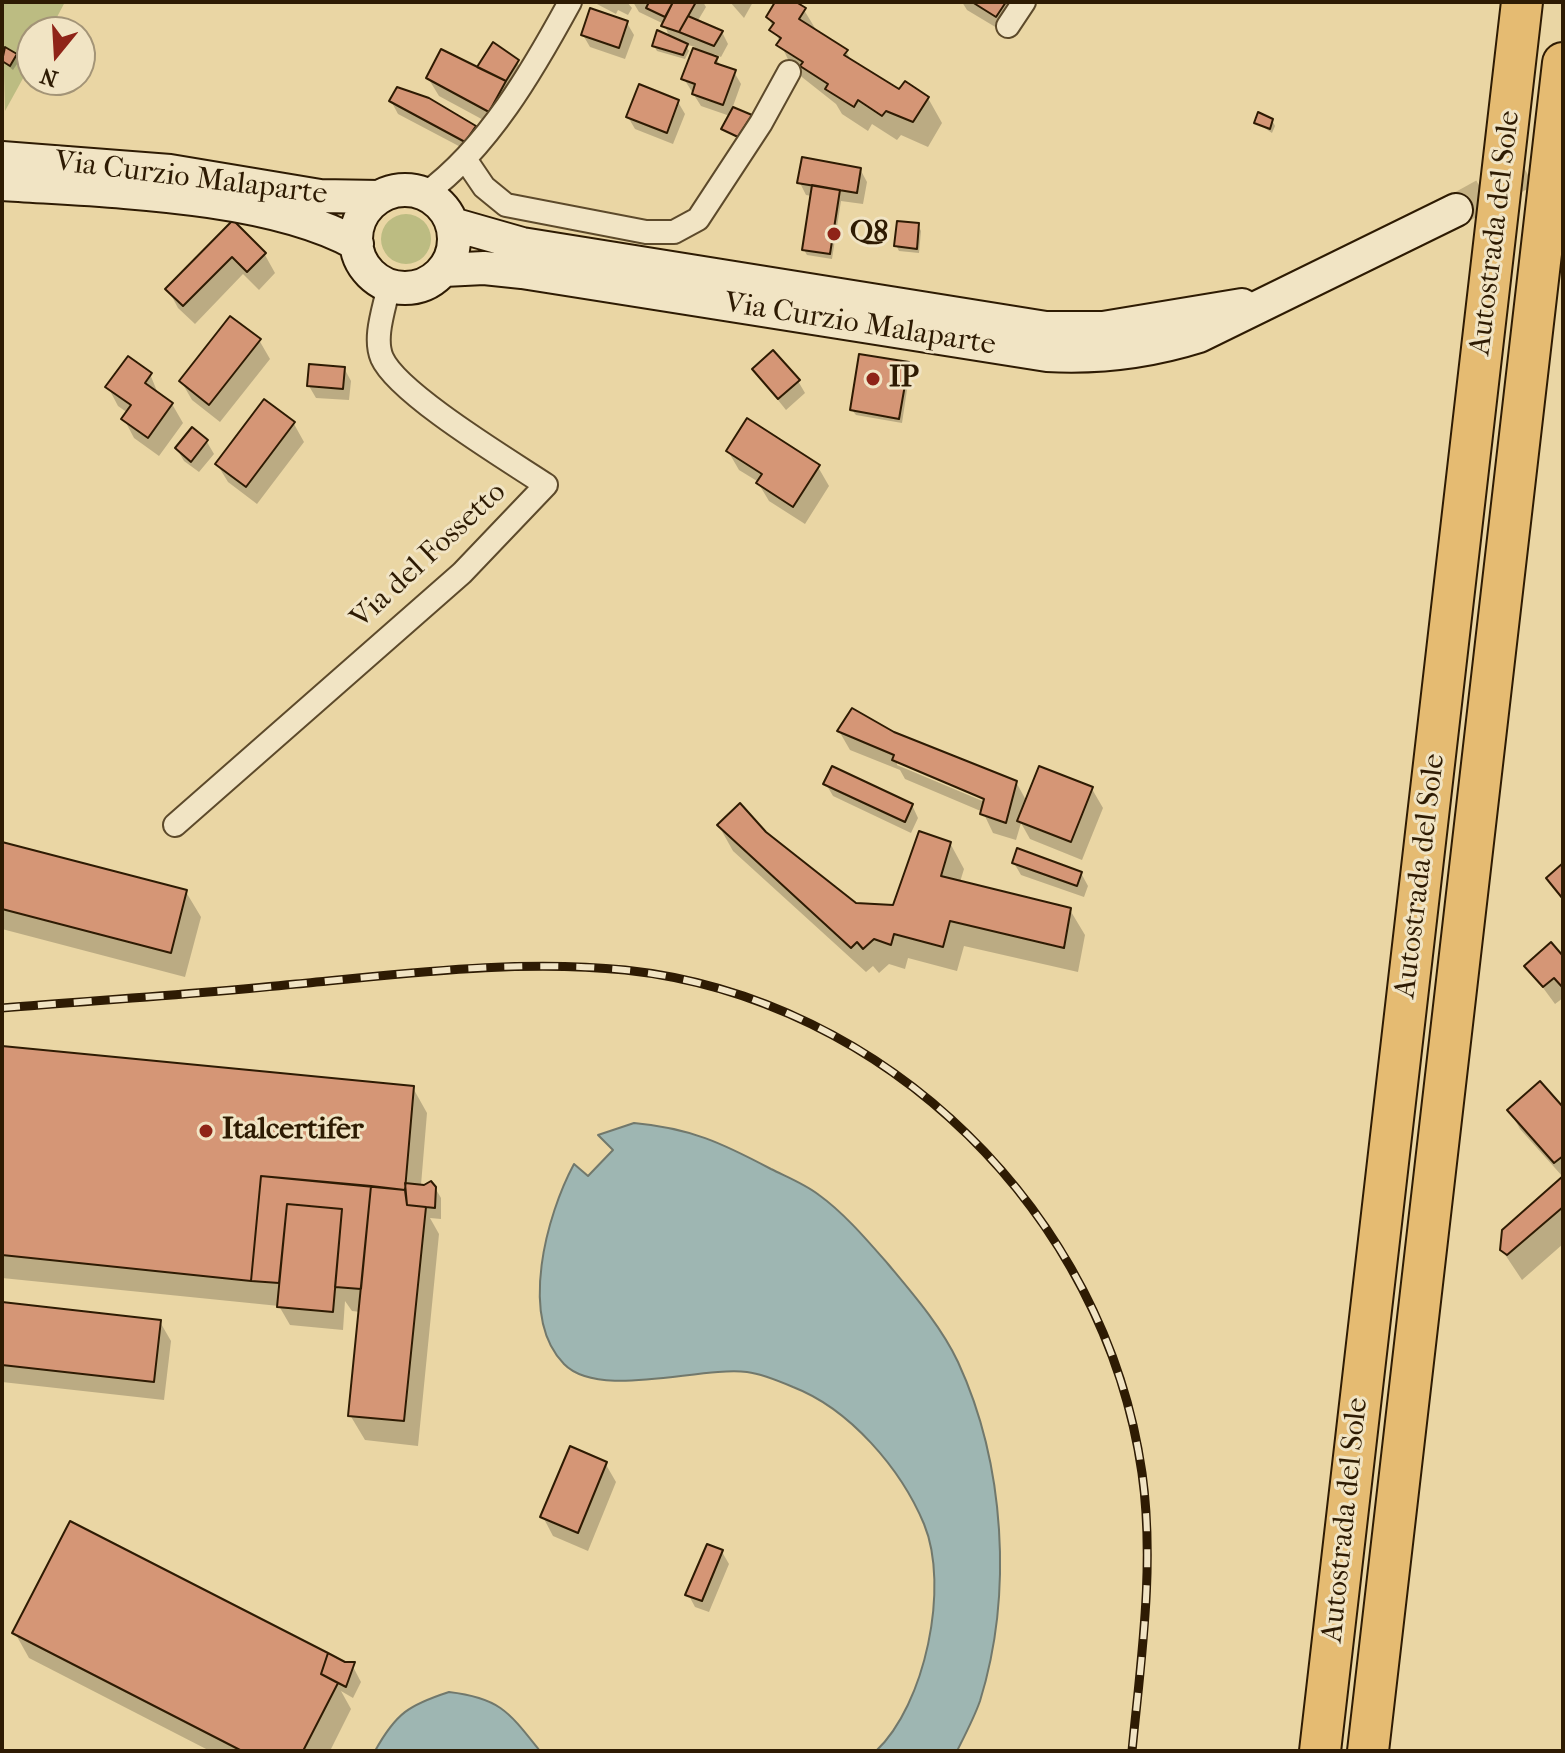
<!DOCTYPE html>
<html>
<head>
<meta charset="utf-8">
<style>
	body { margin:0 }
	#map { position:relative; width:1565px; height:1753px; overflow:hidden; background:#ead6a4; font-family:"IM FELL French Canon",serif }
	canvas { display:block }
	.frame { position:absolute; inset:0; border:4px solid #2e1b03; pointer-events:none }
	.north { position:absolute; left:16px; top:16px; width:80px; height:80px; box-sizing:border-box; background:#f1e4c4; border:2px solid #a39477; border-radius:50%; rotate:198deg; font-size:22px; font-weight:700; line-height:32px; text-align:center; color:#2e1b03 }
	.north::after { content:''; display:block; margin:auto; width:28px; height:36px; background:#8f2418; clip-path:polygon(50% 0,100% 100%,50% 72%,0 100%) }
</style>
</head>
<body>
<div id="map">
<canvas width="1565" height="1753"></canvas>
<div class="frame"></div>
<div class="north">N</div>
</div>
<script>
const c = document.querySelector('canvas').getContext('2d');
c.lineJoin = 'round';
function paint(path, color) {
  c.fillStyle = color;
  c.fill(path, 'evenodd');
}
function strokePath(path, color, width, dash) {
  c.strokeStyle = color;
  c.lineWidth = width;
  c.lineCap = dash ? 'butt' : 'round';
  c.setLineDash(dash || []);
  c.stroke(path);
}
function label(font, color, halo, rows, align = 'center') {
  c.font = font + ' "IM FELL French Canon",serif';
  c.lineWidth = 6;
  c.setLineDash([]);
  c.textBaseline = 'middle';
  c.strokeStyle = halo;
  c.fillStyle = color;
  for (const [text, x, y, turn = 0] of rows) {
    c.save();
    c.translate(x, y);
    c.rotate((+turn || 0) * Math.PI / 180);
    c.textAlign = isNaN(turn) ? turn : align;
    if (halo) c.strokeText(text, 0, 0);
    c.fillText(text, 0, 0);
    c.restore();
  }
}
const green = new Path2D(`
	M2,2H65L49,32H32V62L5,111Z
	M381 239a25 25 0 1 1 50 0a25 25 0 1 1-50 0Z`);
const water = new Path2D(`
	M634,1123C690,1128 722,1143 771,1169C787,1177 805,1184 819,1195C844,1213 867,1240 888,1264C913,1294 941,1326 958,1362C1005,1464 1013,1594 980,1701C974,1718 965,1735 957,1751H876C925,1705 950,1587 924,1524C901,1469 850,1409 793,1387C779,1381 762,1374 747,1372C700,1366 599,1400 564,1364C518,1317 547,1214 574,1164L588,1176L613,1150L598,1135Z
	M449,1692C500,1698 509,1712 540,1751H375C396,1713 409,1705 449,1692Z`);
const shadow = new Path2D(`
	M593,2H627L632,8L628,15L618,10L616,14Z
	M633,2H703L706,7L697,22L722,32L728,44L721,57L714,54L721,67L734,72L741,84L732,109L751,117L754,122L742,141L723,129L730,116L701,106L684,79L695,47L685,44L689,51L685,59L657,51L654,46L670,38L664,24L639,12Z
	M730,2H753L744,18Z
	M778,2H792L804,10L818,33L846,51L852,62L900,92L928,98L942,123L928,147L901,135L897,140L872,124L868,131L842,114L836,104L793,70L768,17Z
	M962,2H1028L1007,34L967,10Z
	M627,23L634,35L625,59L590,47L583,35Z
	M6,50L19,61L13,70L2,61Z
	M517,62L524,74L500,129L439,96L428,78Z
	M391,101L475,127L482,139L472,153L398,114Z
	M678,102L685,114L673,144L635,129L628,117Z
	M1272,120L1275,126L1272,133L1256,122Z
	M860,169L867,182L863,204L841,201L832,259L807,255L804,250L812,196L806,195L800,183Z
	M233,223L265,255L275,273L259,290L243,274L195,324L178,308L168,289Z
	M918,225L921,231L919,253L899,251L896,245Z
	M259,340L270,359L220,422L192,400L181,381Z
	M907,364L910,370L902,423L856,415L852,410Z
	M344,368L351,381L349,400L316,398L309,386Z
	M754,370L798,381L805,393L786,410Z
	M150,374L159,396L172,404L183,423L159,456L134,438L124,419L128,413L118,406L108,387Z
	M294,424L304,442L257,504L228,482L217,464Z
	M192,430L207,442L214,454L199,472L184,461L177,449Z
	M728,451L818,467L829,486L805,524L769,501L757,481L739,470Z
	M839,731L894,734L1016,782L1027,802L1092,789L1103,808L1082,860L1030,839L1021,823L1016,840L993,833L983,812L905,779L900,770L850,750ZM897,760L994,801L992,805L897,765Z
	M826,784L912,805L918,818L911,833L833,796Z
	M719,826L765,833L855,904L894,907L950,843L964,869L960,882L1070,910L1085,935L1078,972L964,946L957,971L908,958L905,969L889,964L879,973L873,966L866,972L733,851Z
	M2,844L186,892L201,917L185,977L2,929Z
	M1014,863L1081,873L1088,886L1084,897L1021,875Z
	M1563,959V998L1555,1004L1527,966Z
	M2,1048L413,1088L427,1113L421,1185L434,1186L441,1198V1219L430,1218L439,1234L418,1446L365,1440L350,1415L361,1312L352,1311L345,1301L343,1330L290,1325L279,1306L2,1278Z
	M1563,1110V1177L1520,1129L1510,1111Z
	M1563,1179V1244L1522,1280L1502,1250Z
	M2,1304L160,1322L171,1341L164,1400L2,1382Z
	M605,1463L616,1482L588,1551L553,1536L543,1517Z
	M722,1552L729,1564L709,1612L695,1607L688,1594Z
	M15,1633L351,1663L361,1682L353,1698L341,1691L351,1709L330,1751H210L29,1658Z`);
const building = new Path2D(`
	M649,2H673L665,17L646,8Z
	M673,2H696L679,32L661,26Z
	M775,2H796L806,8L799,19L848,50L844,55L899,89L905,81L929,97L913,122L886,111L882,116L858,100L854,107L825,89L828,84L800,66L803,62L776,45L781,38L769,30L774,23L766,17Z
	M972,2H1006L996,17Z
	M590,8L628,21L619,48L581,35Z
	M688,16L723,31L714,46L679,32Z
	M657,30L688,44L683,55L652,46Z
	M493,42L519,60L506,81L477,67Z
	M5,47L17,54L10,66L2,61Z
	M693,48L718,57L715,63L736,70L723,105L692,94L695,84L681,79Z
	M441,49L506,81L489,112L426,78Z
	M639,84L679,100L667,133L626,117Z
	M397,87L429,98L476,126L465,142L389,101Z
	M733,107L752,115L738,137L721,129Z
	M1258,112L1273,119L1270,129L1254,123Z
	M802,157L861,168L857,193L797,183Z
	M812,185L840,190L830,254L802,250Z
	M233,220L266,253L247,272L232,257L183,306L165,289Z
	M897,221L919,223L917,249L894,246Z
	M230,316L261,339L209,405L179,381Z
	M773,350L800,380L778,399L752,369Z
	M859,354L909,362L899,419L850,410Z
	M128,356L152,373L145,383L173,403L148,438L121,419L131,405L105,387Z
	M309,364L345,367L343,389L307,386Z
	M264,399L295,422L246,487L215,464Z
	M747,418L820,465L793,507L756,483L762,474L726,451Z
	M192,427L208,440L191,462L175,448Z
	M852,708L894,732L1017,781L1006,823L980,814L984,799L892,760L894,755L837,731Z
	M832,766L913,804L905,822L823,784Z
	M1039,766L1093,787L1071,842L1017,821Z
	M740,803L766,832L856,903L893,905L919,831L951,842L941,876L1071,908L1064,948L950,921L943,947L894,934L891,945L874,939L863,949L857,942L851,948L717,825Z
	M2,842L187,890L171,953L2,909Z
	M1017,848L1082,872L1077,886L1012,863Z
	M1563,863V899L1546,878Z
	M1551,942L1563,956V988L1554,978L1543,987L1524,966Z
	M2,1046L414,1086L405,1190L261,1176L251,1281L2,1255Z
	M1540,1081L1563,1107V1156L1554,1163L1507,1110Z
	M261,1176L371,1186L361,1289L335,1287L342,1209L287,1204L279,1283L251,1281Z
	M1563,1176V1207L1507,1255L1500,1250L1502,1230Z
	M431,1181L436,1187L435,1208L407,1205L405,1183L424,1185Z
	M371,1186L405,1190L407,1205L426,1207L404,1421L348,1416Z
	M287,1204L342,1209L333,1312L277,1307Z
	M2,1302L161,1320L154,1382L2,1365Z
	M570,1446L607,1462L578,1533L540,1517Z
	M70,1521L328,1653L321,1674L338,1683L303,1751H242L12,1633Z
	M707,1544L723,1550L702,1601L685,1595Z
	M328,1653L345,1662H355L346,1687L321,1674Z`);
const secondaryTunnel = new Path2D(`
	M1456,210L1563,151`);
const street = new Path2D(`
	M1008,26L1024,2
	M465,159L484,187L506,205L646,232H674L698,219L761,123L789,72
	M425,194C488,148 533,70 570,2
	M175,825L462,573L546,485C510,461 398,394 382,358C373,337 385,307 389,285`);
const secondary = new Path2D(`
	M2,158L170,171L320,196L380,197
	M2,184C105,191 268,194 357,244
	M356 239a49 49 0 1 1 98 0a49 49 0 1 1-98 0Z
	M452,224L522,244L1046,328H1103L1242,305
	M444,270L484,268L522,272L1047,355C1100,358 1148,352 1199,336L1456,210`);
const highway = new Path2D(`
	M1320,1751L1522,2
	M1368,1751L1563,63`);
const rail = new Path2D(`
	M2,1008C100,1000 199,994 296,984C404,974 516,959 625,970C887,998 1105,1214 1142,1473C1155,1565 1141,1659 1132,1751`);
const markers = [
	[834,234,8,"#8f2418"],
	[873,379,8,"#8f2418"],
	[206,1131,8,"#8f2418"]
];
const streetNames = [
	["Via Curzio Malaparte",191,179,7],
	["Autostrada del Sole",1496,233,-83],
	["Via Curzio Malaparte",860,325,9],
	["Via del Fossetto",429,556,-43],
	["Autostrada del Sole",1421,876,-83],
	["Autostrada del Sole",1346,1520,-84]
];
const poiNames = [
	["Q8",850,234],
	["IP",889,379],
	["Italcertifer",222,1131]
];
paint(green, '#bcbc82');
paint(water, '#9eb6b2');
strokePath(water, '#71786c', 2);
paint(shadow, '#0003');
paint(building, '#d59676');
strokePath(building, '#2e1b03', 2);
strokePath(secondaryTunnel, '#c4b184', 32, [32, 16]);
strokePath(street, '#5d4a2b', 26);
strokePath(secondary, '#2e1b03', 36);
strokePath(highway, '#2e1b03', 44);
strokePath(street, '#f1e4c4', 22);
strokePath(secondary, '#f1e4c4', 32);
strokePath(highway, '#e5bb72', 40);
strokePath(rail, '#2e1b03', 9);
strokePath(rail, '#f1e4c4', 6, [18]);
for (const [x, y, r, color] of markers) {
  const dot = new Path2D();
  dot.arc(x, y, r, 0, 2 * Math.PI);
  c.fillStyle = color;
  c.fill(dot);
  strokePath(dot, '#f1e4c4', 3);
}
label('30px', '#2e1b03', '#f1e4c4', streetNames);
label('bold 30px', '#2e1b03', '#f1e4c4', poiNames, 'left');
</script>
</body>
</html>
